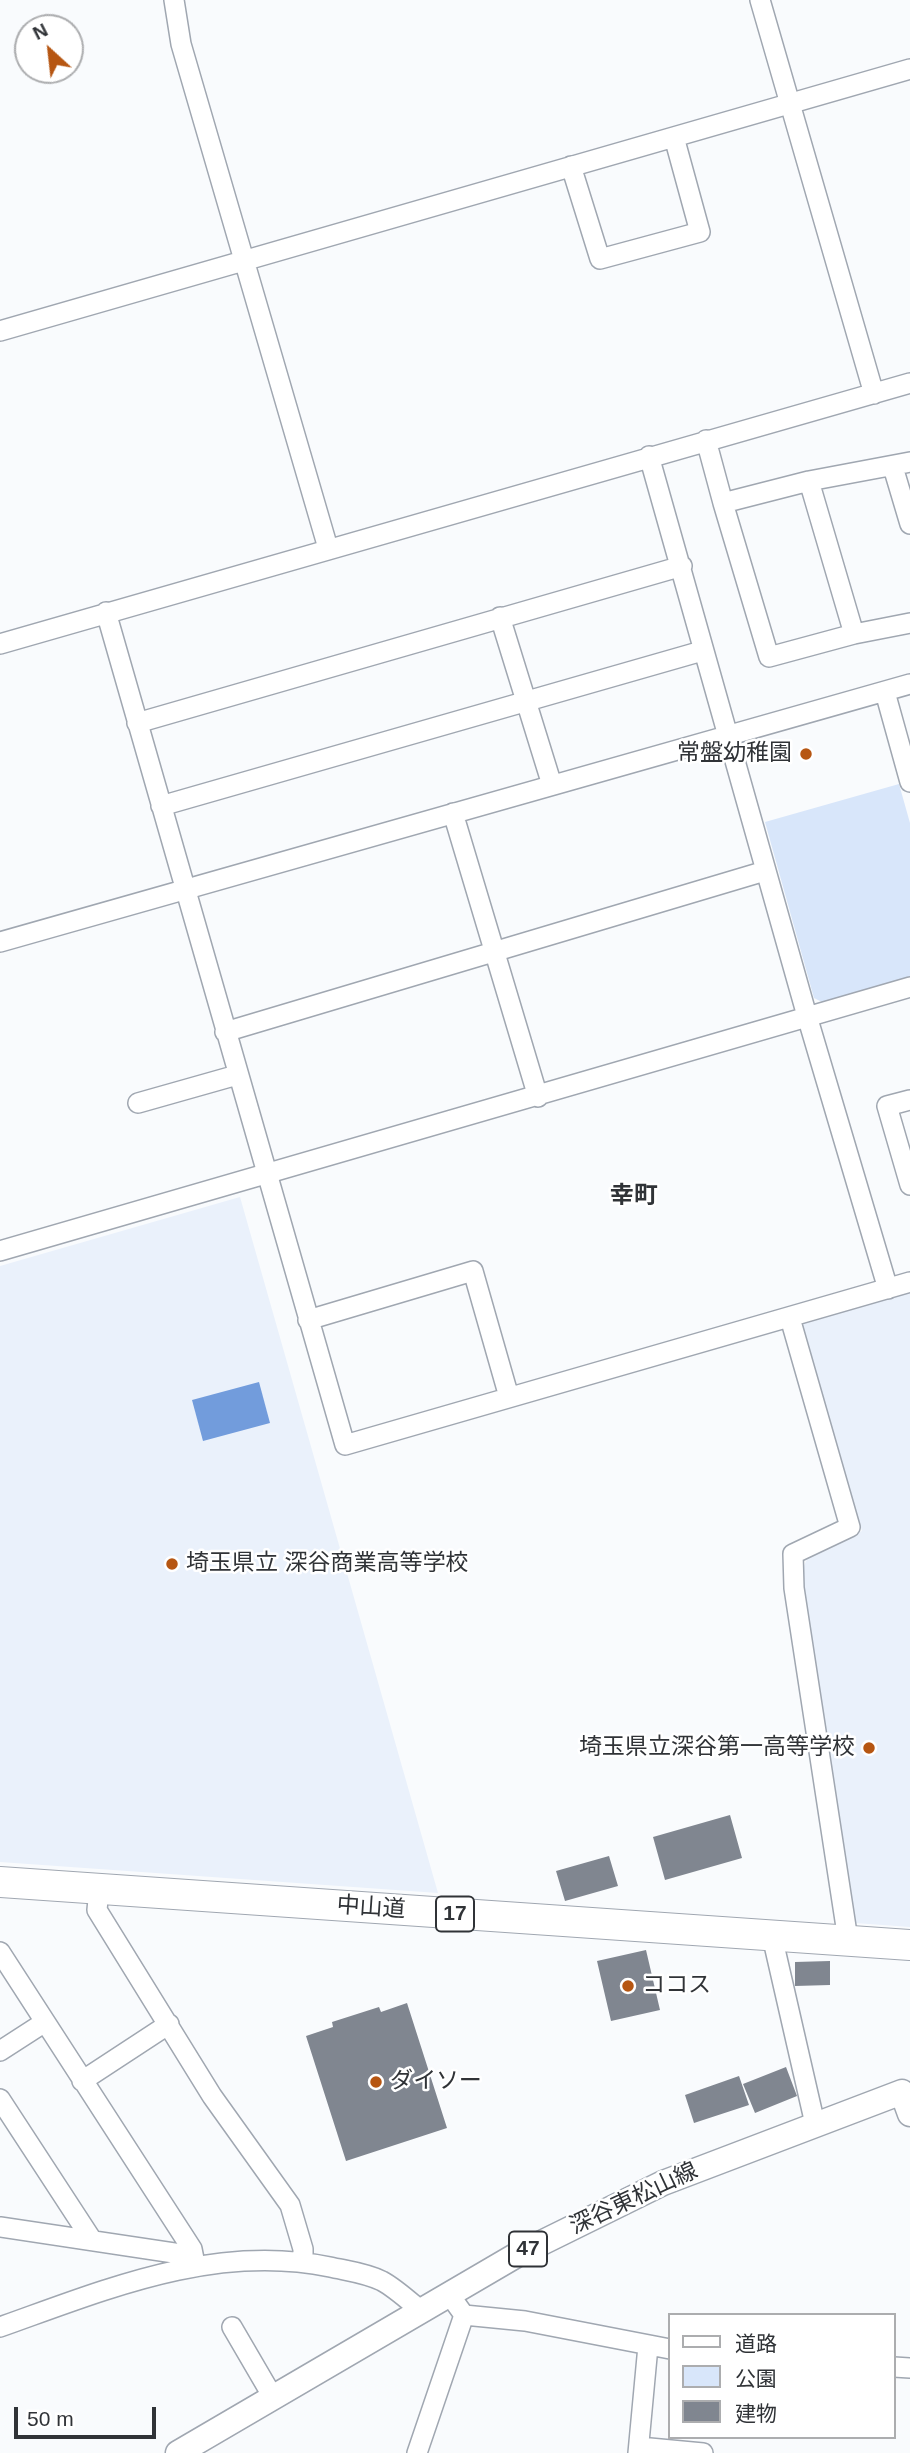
<!DOCTYPE html>
<html>
<head>
<meta charset="utf-8">
<style>
	body { margin:0 }
	#map { position:relative; width:910px; height:2453px; overflow:hidden; background:#f9fbfd; font-family:Arial,"Noto Sans JP",sans-serif }
	canvas { display:block }
	.legend { position:absolute; left:668px; top:2313px; width:228px; height:126px; box-sizing:border-box; background:#fff; border:2px solid #acadaf; margin:0; padding:9px 12px; list-style:none; font-size:21px; color:#303337 }
	.legend li { display:flex; align-items:center; gap:14px; height:35px }
	.legend b { width:35px; border:2px solid #acadaf }
	.north { position:absolute; left:14px; top:14px; width:70px; height:70px; box-sizing:border-box; background:#fff; border:2px solid #acadaf; border-radius:50%; rotate:333deg; font-size:19px; font-weight:700; line-height:28px; text-align:center; color:#303337 }
	.north::after { content:''; display:block; margin:auto; width:24px; height:32px; background:#b65612; clip-path:polygon(50% 0,100% 100%,50% 72%,0 100%) }
	.scale { position:absolute; left:14px; top:2407px; width:142px; height:32px; box-sizing:border-box; border:4px solid #303337; border-top:0; padding-left:9px; font-size:21px; line-height:24px; white-space:nowrap; color:#303337; -webkit-text-stroke:5px #fff; paint-order:stroke }
</style>
</head>
<body>
<div id="map">
<canvas width="910" height="2453"></canvas>
<ul class="legend">
<li><b style="height:9px;background:#fff"></b>道路</li>
<li><b style="height:19px;background:#d8e6fa"></b>公園</li>
<li><b style="height:19px;background:#808690"></b>建物</li>
</ul>
<div class="north">N</div>
<div class="scale">50 m</div>
</div>
<script>
const c = document.querySelector('canvas').getContext('2d');
c.lineJoin = 'round';
function paint(path, color) {
  c.fillStyle = color;
  c.fill(path, 'evenodd');
}
function strokePath(path, color, width, dash) {
  c.strokeStyle = color;
  c.lineWidth = width;
  c.lineCap = dash ? 'butt' : 'round';
  c.setLineDash(dash || []);
  c.stroke(path);
}
function label(font, color, halo, rows, align = 'center') {
  c.font = font + ' Arial,"Noto Sans JP",sans-serif';
  c.lineWidth = 5;
  c.setLineDash([]);
  c.textBaseline = 'middle';
  c.strokeStyle = halo;
  c.fillStyle = color;
  for (const [text, x, y, turn = 0] of rows) {
    c.save();
    c.translate(x, y);
    c.rotate((+turn || 0) * Math.PI / 180);
    c.textAlign = isNaN(turn) ? turn : align;
    if (halo) c.strokeText(text, 0, 0);
    c.fillText(text, 0, 0);
    c.restore();
  }
}
const built = new Path2D(`
	M240,1197L438,1893L0,1862V1266Z
	M910,1291V1927L855,1923L801,1572L809,1555L862,1531L801,1329L804,1322Z`);
const green = new Path2D(`
	M899,784L910,823V977L824,1003L814,998L765,822Z`);
const water = new Path2D(`
	M259,1382L270,1423L203,1441L192,1400Z`);
const building = new Path2D(`
	M730,1815L742,1858L665,1880L653,1837Z
	M609,1856L618,1886L565,1901L556,1871Z
	M646,1950L660,2010L611,2021L597,1961Z
	M830,1961V1985L795,1986V1962Z
	M407,2003L447,2128L346,2161L306,2036L333,2027L332,2022L379,2007L381,2012Z
	M786,2067L797,2096L755,2113L743,2084Z
	M739,2076L749,2105L694,2123L685,2095Z`);
const minor = new Path2D(`
	M174,0L181,44L328,548
	M760,0L874,394
	M571,166L600,259L700,232L674,137
	M0,331L910,69
	M706,440L723,503
	M649,456L807,1016L888,1289
	M910,462L809,481L723,503L769,657L854,634L910,623
	M893,467L910,524
	M809,481L854,634
	M106,612L345,1445L910,1282
	M500,617L552,785
	M0,644L910,383
	M885,692L910,782
	M137,723L682,566
	M161,806L702,651
	M453,813L538,1097
	M0,942L910,684
	M225,1032L765,871
	M910,1100L887,1106L910,1185
	M138,1103L237,1075
	M0,1251L910,987
	M790,1318L850,1527L793,1554L794,1588L848,1940
	M308,1320L473,1271L509,1397
	M99,1889L97,1910L212,2096L290,2205L303,2249V2261
	M772,1936L815,2124
	M0,1952L192,2249L195,2264
	M0,2051L45,2022
	M82,2081L169,2024
	M0,2099L92,2240
	M0,2227L174,2253L195,2264
	M449,2294L464,2315L525,2321L670,2349
	M0,2327C107,2289 215,2243 330,2267C348,2271 366,2273 382,2281C395,2288 408,2300 420,2310
	M232,2327L274,2399
	M894,2367L910,2368
	M639,2447L703,2453
	M417,2453L464,2315
	M638,2453L648,2346`);
const major = new Path2D(`
	M178,2453L515,2256L663,2183L902,2092L910,2114`);
const highway = new Path2D(`
	M0,1882L910,1945`);
const markers = [
	[806,754,7,"#b65612"],
	[172,1564,7,"#b65612"],
	[869,1748,7,"#b65612"],
	[628,1986,7,"#b65612"],
	[376,2082,7,"#b65612"]
];
const shields = [
	[455,1914,38],
	[528,2249,38]
];
const shieldNames = [
	["17",455,1914],
	["47",528,2249]
];
const poiNames = [
	["常盤幼稚園",792,754,"right"],
	["埼玉県立 深谷商業高等学校",186,1564],
	["埼玉県立深谷第一高等学校",855,1748,"right"],
	["ココス",642,1986],
	["ダイソー",390,2082]
];
const streetNames = [
	["中山道",371,1908,4],
	["深谷東松山線",634,2199,-25]
];
const neighbourhoodNames = [
	["幸町",634,1196]
];
paint(built, '#eaf1fb');
paint(green, '#d8e6fa');
paint(water, '#729cdc');
paint(building, '#808690');
strokePath(minor, '#a0a7b1', 22);
strokePath(major, '#a0a7b1', 27);
strokePath(highway, '#a0a7b1', 32);
strokePath(minor, '#fff', 19);
strokePath(major, '#fff', 24);
strokePath(highway, '#fff', 30);
for (const [x, y, r, color] of markers) {
  const dot = new Path2D();
  dot.arc(x, y, r, 0, 2 * Math.PI);
  c.fillStyle = color;
  c.fill(dot);
  strokePath(dot, '#fff', 2.5);
}
for (const [x, y, w] of shields) {
  const box = new Path2D();
  box.roundRect(x - w / 2, y - 17.5, w, 35, 5);
  c.fillStyle = '#fff';
  c.fill(box);
  strokePath(box, '#303337', 2);
}
label('bold 21px', '#303337', null, shieldNames);
label('23px', '#303337', '#fff', poiNames, 'left');
label('23px', '#303337', '#fff', streetNames);
label('bold 24px', '#303337', '#fff', neighbourhoodNames);
</script>
</body>
</html>
